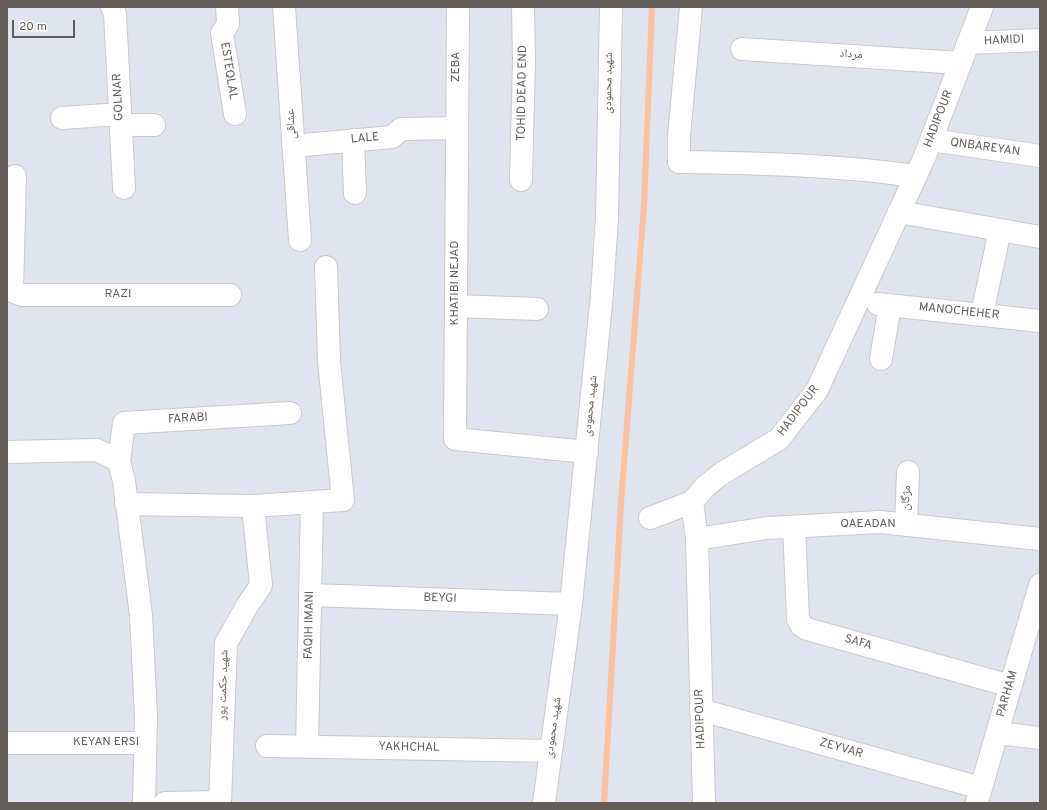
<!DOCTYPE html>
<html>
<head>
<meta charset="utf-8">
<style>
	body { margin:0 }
	#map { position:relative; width:1047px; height:810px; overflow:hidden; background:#e0e4ee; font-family:Overpass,sans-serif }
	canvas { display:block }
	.frame { position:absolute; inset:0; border:8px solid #635d59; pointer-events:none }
	.scale { position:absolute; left:12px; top:20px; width:63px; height:18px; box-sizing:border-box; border:2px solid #635d59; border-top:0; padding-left:5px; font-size:12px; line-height:14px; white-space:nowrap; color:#635d59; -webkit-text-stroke:3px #fff; paint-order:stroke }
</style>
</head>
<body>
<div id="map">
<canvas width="1047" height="810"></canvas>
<div class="frame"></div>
<div class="scale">20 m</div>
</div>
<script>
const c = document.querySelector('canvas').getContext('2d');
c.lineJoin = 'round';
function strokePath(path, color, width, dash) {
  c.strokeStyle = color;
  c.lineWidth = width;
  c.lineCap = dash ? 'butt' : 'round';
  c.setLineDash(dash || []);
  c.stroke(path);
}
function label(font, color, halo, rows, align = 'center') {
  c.font = font + ' Overpass,"Noto Naskh Arabic",sans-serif';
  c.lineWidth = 3;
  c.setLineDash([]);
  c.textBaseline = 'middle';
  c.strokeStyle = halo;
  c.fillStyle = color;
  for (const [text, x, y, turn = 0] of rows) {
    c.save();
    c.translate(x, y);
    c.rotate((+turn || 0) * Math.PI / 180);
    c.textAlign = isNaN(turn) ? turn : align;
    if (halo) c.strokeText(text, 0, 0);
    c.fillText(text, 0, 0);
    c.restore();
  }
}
const stream = new Path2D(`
	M604,803L621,503L644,206L652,7`);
const minor = new Path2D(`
	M112,7L115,14L124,188
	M227,7L228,24L222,33L235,114
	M284,7L300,240
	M458,7L455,439L587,452
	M691,7L679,136V162C758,163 837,165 915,176
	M968,43L1040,40
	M742,49L960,63
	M62,118L120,114
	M121,125H154
	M353,140L355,193
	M931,140L1040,156
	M293,146L392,137L401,129L457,128
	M521,180L524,60L523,7
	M899,212L1040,237
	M7,291H12L22,295H230
	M12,291L15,176
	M878,304L1040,321
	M456,306L537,309
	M982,314L1000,230
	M881,359L890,305
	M7,452L97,450L119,461L124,481L141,615L146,716L144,803
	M119,461L124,423L290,413
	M126,504L253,506L343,500L329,361L326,267
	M650,518L692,502
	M906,525L908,472
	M794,527L798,619L801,625L807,629L1011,686
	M697,539L767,528L880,522L1040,539
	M310,595L571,604
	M701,710L981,788
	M997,733L1040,738
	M7,743H145
	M267,746L551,751
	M307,747L312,503
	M977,802L1040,585
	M165,803L220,802
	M220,803L226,643L247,606L261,585L253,506
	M544,803L571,604L602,294L607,217L611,7`);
const tertiary = new Path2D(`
	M704,803L697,539L692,502L706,486L721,474L779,439L817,390L925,156L982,7`);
const streetNames = [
	["HAMIDI",1004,41,-3],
	["مرداد",851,55,4],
	["ZEBA",457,67,-90],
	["ESTEQLAL",228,71,81],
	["شهید محمودی",609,83,-89],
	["TOHID DEAD END",523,93,-89],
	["GOLNAR",119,97,-93],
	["HADIPOUR",939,119,-69],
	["عشاقی",292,124,-94],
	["LALE",365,139,-5],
	["QNBAREYAN",985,148,8],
	["KHATIBI NEJAD",456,283,-90],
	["RAZI",118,295],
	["MANOCHEHER",959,312,6],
	["شهید محمودی",591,406,-84],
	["HADIPOUR",799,411,-53],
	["FARABI",188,419,-3],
	["مژگان",907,498,-87],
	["QAEADAN",868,525],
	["BEYGI",440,599,2],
	["FAQIH IMANI",310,625,-89],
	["SAFA",858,643,16],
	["شهید حکمت پور",224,685,-88],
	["PARHAM",1008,694,-74],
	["HADIPOUR",701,719,-92],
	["شهید محمودی",554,728,-82],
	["KEYAN ERSI",106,743],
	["YAKHCHAL",409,748,1],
	["ZEYVAR",841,749,16]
];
strokePath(stream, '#ffc09e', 6);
strokePath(minor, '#cdc9c4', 24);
strokePath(tertiary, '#cdc9c4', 24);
strokePath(minor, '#fff', 22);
strokePath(tertiary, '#fff', 22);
label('12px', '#635d59', '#fff', streetNames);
</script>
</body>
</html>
